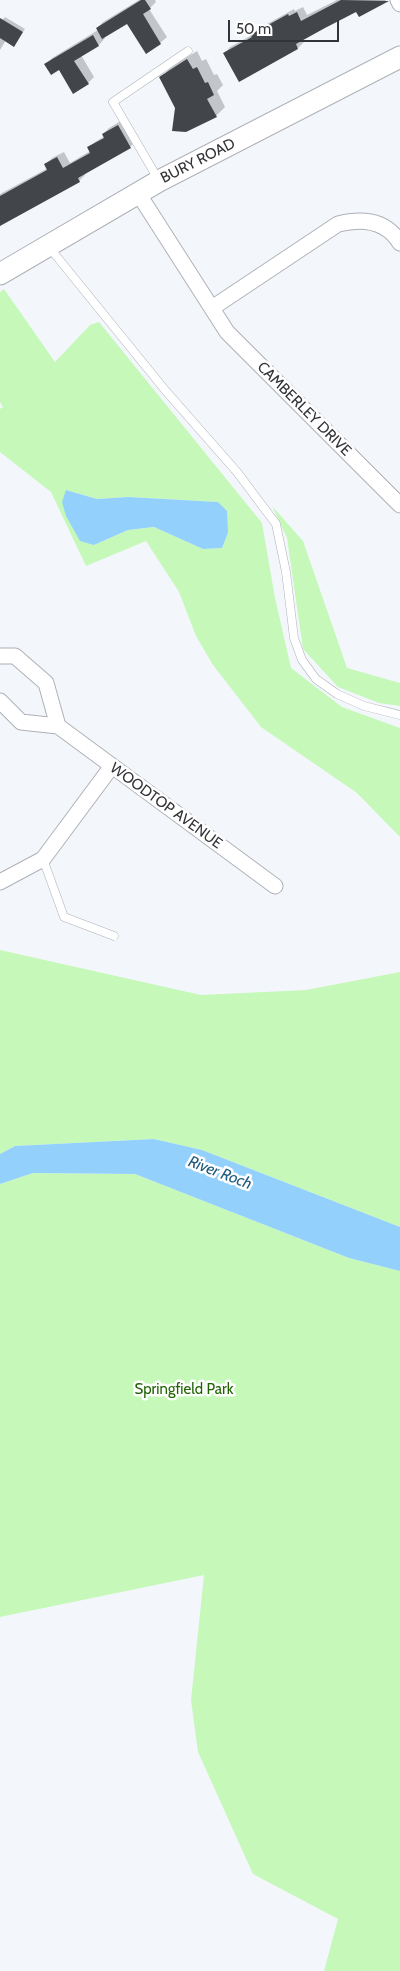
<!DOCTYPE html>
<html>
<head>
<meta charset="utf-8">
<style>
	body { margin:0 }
	#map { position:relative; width:400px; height:1971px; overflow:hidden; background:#f3f7fc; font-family:Cabin,sans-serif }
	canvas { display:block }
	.scale { position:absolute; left:228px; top:20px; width:111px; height:22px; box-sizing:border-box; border:2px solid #333437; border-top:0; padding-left:6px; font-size:15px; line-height:18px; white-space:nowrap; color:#333437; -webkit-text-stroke:4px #fff; paint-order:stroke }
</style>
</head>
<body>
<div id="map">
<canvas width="400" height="1971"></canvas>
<div class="scale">50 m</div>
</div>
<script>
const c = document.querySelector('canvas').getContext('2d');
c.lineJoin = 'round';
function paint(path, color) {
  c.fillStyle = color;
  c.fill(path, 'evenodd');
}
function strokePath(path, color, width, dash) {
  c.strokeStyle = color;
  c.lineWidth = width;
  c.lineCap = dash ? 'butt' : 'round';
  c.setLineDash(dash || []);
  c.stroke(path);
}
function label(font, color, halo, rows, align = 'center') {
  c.font = font + ' Cabin,sans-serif';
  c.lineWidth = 5;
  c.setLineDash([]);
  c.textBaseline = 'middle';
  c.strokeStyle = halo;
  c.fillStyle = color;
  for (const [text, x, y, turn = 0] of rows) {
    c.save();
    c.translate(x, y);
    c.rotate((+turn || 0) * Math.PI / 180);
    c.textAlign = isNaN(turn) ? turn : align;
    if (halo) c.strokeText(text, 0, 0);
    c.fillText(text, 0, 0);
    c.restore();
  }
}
const green = new Path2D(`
	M4,289L55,362L90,325L99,322L262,523L275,598L291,668L342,707L400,728V837L357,793L261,727L213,665L196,636L179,592L146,541L86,566L51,492L0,452V409L3,407L0,402V292ZM66,490L97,499L128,497L218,502L228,533L222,548L203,549L154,527L128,530L94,545Z
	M272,506L303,541L347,668L400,683V706L379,703L338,687L303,649L287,538Z
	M0,950L201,995L306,990L400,972V1227L202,1150L154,1139L15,1146L0,1154Z
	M33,1173L135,1174L349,1258L400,1271V1971H324L338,1919L253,1874L198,1752L191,1700L204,1575L0,1617V1184Z`);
const water = new Path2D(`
	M66,490L97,499L128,497L218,502L227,511L228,533L222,548L203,549L154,527L128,530L94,545L80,541L66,516L62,502Z
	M154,1139L202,1150L400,1227V1271L349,1258L135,1174L33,1173L0,1184V1154L15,1146Z`);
const shadow = new Path2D(`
	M139,0H155L156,2L149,9L167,37L160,43L127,22L104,36L105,38L99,45L81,55L94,77L88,83L59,68L46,64L52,58L98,30L97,28L103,22Z
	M337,0H386L383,3L357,10L302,39L304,42L298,48L239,80L224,54L230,47L252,35L258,29L294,9L295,11L303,7L307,15Z
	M5,17L25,29L14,45L6,40L0,50V22Z
	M197,51L202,61L206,59L214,75L217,74L223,85L217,91L225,107L216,116L176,108L161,78L170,68Z
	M124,119L136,141L130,147L84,173L85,175L79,181L0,225V194L48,168L46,164L52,158L64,152L70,163L90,151L89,148L95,142L105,136L103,134L109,128Z`);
const building = new Path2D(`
	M141,0H145L151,9L143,14L161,44L146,54L127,24L102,39L96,28Z
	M341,0L389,1L359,17L356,12L325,28L296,44L298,49L239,82L223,53L252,37L250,35L288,14L289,16L297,12L301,21Z
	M0,18L23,32L14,47L0,38Z
	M93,35L99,46L74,61L89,84L73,94L59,70L51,75L44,64Z
	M187,59L193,69L197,67L205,83L208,82L214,95L207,99L217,117L186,132L172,131L175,108L159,77Z
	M118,125L131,148L78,178L80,182L0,226V196L47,170L44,164L57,157L63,168L90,153L87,147L104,138L102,134Z`);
const lane = new Path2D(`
	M158,179L113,102L188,51
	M49,247L165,390L237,472L276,524L286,572L294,638L302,660L316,679L337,694L364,706L400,715
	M43,859L64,917L114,936`);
const street = new Path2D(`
	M398,0L400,4
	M138,193L227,332L400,505
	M212,308L338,224C362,218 386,220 400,243
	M0,656H15L46,683L58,726
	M0,701L21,722L58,726L275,886
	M0,882L43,859L112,766`);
const secondary = new Path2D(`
	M0,274L159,181L400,57`);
const streetNames = [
	["BURY ROAD",198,161,-27],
	["CAMBERLEY DRIVE",304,409,45],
	["WOODTOP AVENUE",166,806,36]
];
const parkNames = [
	["Springfield Park",184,1390]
];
const waterNames = [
	["River Roch",220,1173,21]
];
paint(green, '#c6f8b9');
paint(water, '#93d1fc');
paint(shadow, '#0003');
paint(building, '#424549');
strokePath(lane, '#aeb1b7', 9);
strokePath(street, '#aeb1b7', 17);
strokePath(secondary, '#aeb1b7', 23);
strokePath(lane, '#fff', 8);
strokePath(street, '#fff', 15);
strokePath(secondary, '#fff', 21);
label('15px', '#333437', '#fff', streetNames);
label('15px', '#206403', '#fff', parkNames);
label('italic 16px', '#1f5b7e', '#fff', waterNames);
</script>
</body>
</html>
